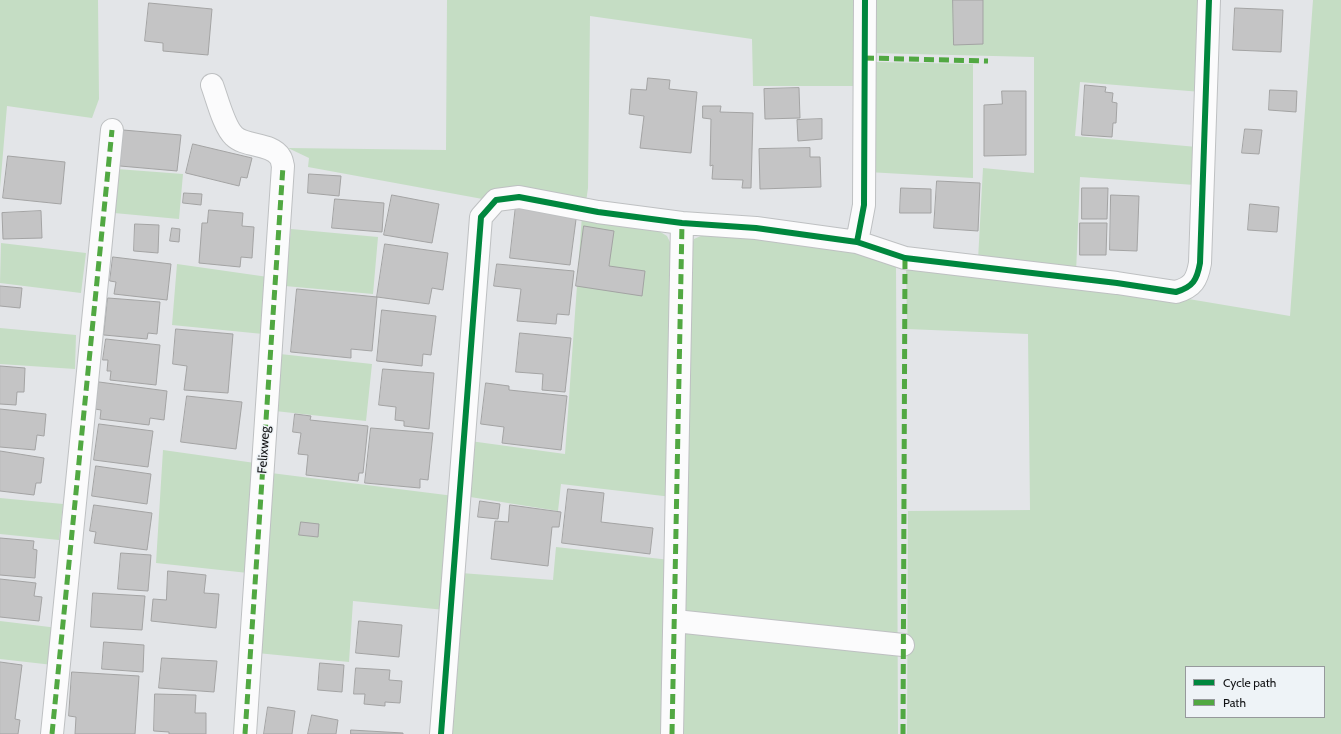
<!DOCTYPE html>
<html>
<head>
<meta charset="utf-8">
<style>
	body { margin:0 }
	#map { position:relative; width:1341px; height:734px; overflow:hidden; background:#e3e5e8; font-family:Cabin,sans-serif }
	canvas { display:block }
	.legend { position:absolute; left:1185px; top:666px; width:140px; height:52px; box-sizing:border-box; background:#eef3f7; border:1px solid #96999c; margin:0; padding:5px 7px; list-style:none; font-size:12px; color:#111214 }
	.legend li { display:flex; align-items:center; gap:8px; height:20px }
	.legend b { width:20px; border:1px solid #96999c }
</style>
</head>
<body>
<div id="map">
<canvas width="1341" height="734"></canvas>
<ul class="legend">
<li><b style="height:5px;background:#00873e"></b>Cycle path</li>
<li><b style="height:5px;background:#51a842"></b>Path</li>
</ul>
</div>
<script>
const c = document.querySelector('canvas').getContext('2d');
c.lineJoin = 'round';
function paint(path, color) {
  c.fillStyle = color;
  c.fill(path, 'evenodd');
}
function strokePath(path, color, width, dash) {
  c.strokeStyle = color;
  c.lineWidth = width;
  c.lineCap = dash ? 'butt' : 'round';
  c.setLineDash(dash || []);
  c.stroke(path);
}
function label(font, color, halo, rows, align = 'center') {
  c.font = font + ' Cabin,sans-serif';
  c.lineWidth = 3;
  c.setLineDash([]);
  c.textBaseline = 'middle';
  c.strokeStyle = halo;
  c.fillStyle = color;
  for (const [text, x, y, turn = 0] of rows) {
    c.save();
    c.translate(x, y);
    c.rotate((+turn || 0) * Math.PI / 180);
    c.textAlign = isNaN(turn) ? turn : align;
    if (halo) c.strokeText(text, 0, 0);
    c.fillText(text, 0, 0);
    c.restore();
  }
}
const green = new Path2D(`
	M0,0H98L99,99L92,118L7,106L0,188Z
	M447,0H859V86H753L752,39L590,16L588,188L586,202L488,200L308,167L309,158L288,148L446,150Z
	M869,0H1205L1201,92L1080,82L1075,136L1197,147L1195,185L1080,177L1076,273L978,260L983,168L1034,173V57L871,53Z
	M1313,0H1341V734H907L908,511L1030,510L1028,334L907,329L906,264L1117,287L1290,316ZM1186,667H1324V717H1186Z
	M876,62L973,64V178L868,172L871,63Z
	M117,169L183,174L179,219L114,213Z
	M582,215L657,230L667,236L672,246V497L561,484L558,511L464,496L470,441L565,454Z
	M291,229L378,237L373,294L285,286Z
	M703,235L745,237L860,248L896,261L898,734H678L690,251L694,239Z
	M1,243L86,253L81,293L0,283Z
	M177,264L268,277L263,334L172,325Z
	M0,328L76,335L75,369L0,364Z
	M280,354L372,364L366,421L275,411Z
	M163,450L255,463L248,573L156,563Z
	M271,473L454,496L445,610L353,601L349,662L257,653Z
	M0,498L63,504L59,540L0,534Z
	M556,547L670,560L666,734H448L461,573L553,580Z
	M0,621L58,628L53,665L0,659Z`);
const building = new Path2D(`
	M953,0H983V44L954,45Z
	M149,3L212,9L208,55L163,51V43L145,41Z
	M1235,8L1283,10L1281,52L1233,50Z
	M648,78L670,80L669,89L697,92L691,153L640,148L644,116L629,114L631,89L646,90Z
	M1085,85L1106,87L1105,92L1113,93L1112,102L1117,103L1116,123H1113L1112,137L1082,135Z
	M799,88L800,118L765,119L764,89Z
	M1270,90L1297,91L1296,112L1269,110Z
	M1002,91H1026V155L984,156V105L1002,104Z
	M703,106H721L720,112L753,113L751,188H742L743,180L712,179L713,165L710,166L711,119L703,118Z
	M822,119V139L798,141L797,120Z
	M1245,129L1262,130L1259,154L1242,153Z
	M123,130L181,135L177,171L120,166Z
	M193,144L252,158L247,178L241,177L239,186L186,173Z
	M810,148V157H820L821,187L760,189L759,149Z
	M8,156L65,162L61,204L3,198Z
	M309,174L341,176L339,196L308,193Z
	M937,181L980,183L978,231L934,228Z
	M901,188L931,189V213H900Z
	M1082,188H1108L1107,219H1082Z
	M184,193L202,194L201,205L183,203Z
	M392,195L439,204L432,243L384,235Z
	M1111,195L1139,196L1137,251L1110,250Z
	M335,199L384,203L382,232L332,228Z
	M1250,204L1279,207L1277,232L1248,230Z
	M516,205L577,212L570,265L510,258Z
	M209,210L243,213L242,226L254,227L252,258L241,257L240,267L199,263L202,223H207Z
	M41,211L42,238L3,239L2,213Z
	M1080,223H1107L1106,255H1080Z
	M135,224L159,225L158,253L134,251Z
	M584,226L614,231L609,266L645,271L642,296L576,286Z
	M172,228L180,229L179,242L170,241Z
	M385,244L448,253L443,290L432,288L429,304L377,297Z
	M113,257L171,264L167,300L114,294L116,282L110,281Z
	M497,264L574,271L569,315L557,314L556,324L517,321L521,289L494,286Z
	M0,286L22,288L20,308L0,306Z
	M297,289L377,297L372,351L351,349V358L291,352Z
	M108,298L160,302L157,334L148,333L147,339L104,335Z
	M382,310L436,316L431,355L423,354L422,366L377,361Z
	M176,329L233,334L228,393L184,390L187,366L173,364Z
	M520,333L571,338L565,392L542,390L543,374L516,372Z
	M106,339L160,345L156,385L110,380L111,371H107L108,360H103Z
	M0,366L25,368L24,392H17L16,405L0,404Z
	M383,369L434,373L429,429L404,426V421L395,420L396,407L379,405Z
	M99,382L167,391L164,420L150,418L149,425L100,419L101,410L95,409Z
	M486,383L509,386V390L567,396L561,450L502,443L504,427L481,424Z
	M187,396L242,402L236,449L181,442Z
	M0,409L46,414L44,436L37,435L35,450L0,447Z
	M295,414L311,416L310,420L368,426L363,473H359L358,481L306,475L308,455L298,454L301,433L293,432Z
	M99,424L153,431L148,467L94,460Z
	M371,428L433,433L428,480L420,479V488L365,483Z
	M0,451L44,458L41,483H36L34,495L0,491Z
	M96,466L151,474L147,504L92,496Z
	M568,489L604,493L601,522L653,528L650,554L562,543Z
	M480,501L500,504L498,519L478,517Z
	M94,505L152,513L147,550L94,543L96,532L90,531Z
	M510,505L561,512L559,527H552L548,566L491,559L495,521L508,522Z
	M301,522L319,524L318,537L299,535Z
	M0,538L34,541L33,549L37,550L35,578L0,575Z
	M121,553L151,555L148,591L118,589Z
	M168,571L206,575L204,593L219,594L216,628L151,621L153,599L166,600Z
	M0,579L36,583L34,596L42,597L39,621L0,617Z
	M93,593L145,596L142,630L91,627Z
	M359,621L402,625L399,657L356,653Z
	M104,642L144,645L143,672L102,669Z
	M162,658L217,661L214,692L159,688Z
	M0,662L22,665L15,719L20,720L18,734H0Z
	M320,663L344,665L342,692L318,690Z
	M356,668L390,670L389,680L402,681L400,703L385,702V706L364,704L365,694H354Z
	M72,672L139,676L135,734H75L76,717L69,716Z
	M155,694L196,695L195,713H206V734H169V732L154,731Z
	M268,707L295,711L292,734H264Z
	M312,715L338,720L336,734H308Z
	M351,730L403,733V734H351Z`);
const minor = new Path2D(`
	M212,85C217,98 224,127 234,136C245,147 272,143 280,157C282,159 282,163 283,166L245,734
	M857,242L905,258L1117,283L1176,292C1193,287 1197,280 1200,263L1209,0
	M675,621L903,645
	M52,734L112,130
	M441,734L481,217L496,200L519,197L598,212L682,223L756,228L857,242L864,205L865,0
	M672,734L682,223`);
const quiet = new Path2D(`
	M864,58L988,61
	M52,734L112,130
	M245,734L283,166
	M672,734L682,223
	M903,734L905,258`);
const cycleway = new Path2D(`
	M857,242L905,258L1117,283L1176,292C1193,287 1197,280 1200,263L1209,0
	M441,734L481,217L496,200L519,197L598,212L682,223L756,228L857,242L864,205L865,0`);
const streetNames = [
	["Felixweg",264,450,-86]
];
paint(green, '#c5ddc4');
paint(building, '#c4c4c5');
strokePath(building, '#a3a3a3', 1);
strokePath(minor, '#bec0c2', 24);
strokePath(minor, '#fbfbfc', 22);
strokePath(quiet, '#51a842', 5, [10, 5]);
strokePath(cycleway, '#00873e', 6);
label('13px', '#111214', '#eef3f7', streetNames);
</script>
</body>
</html>
